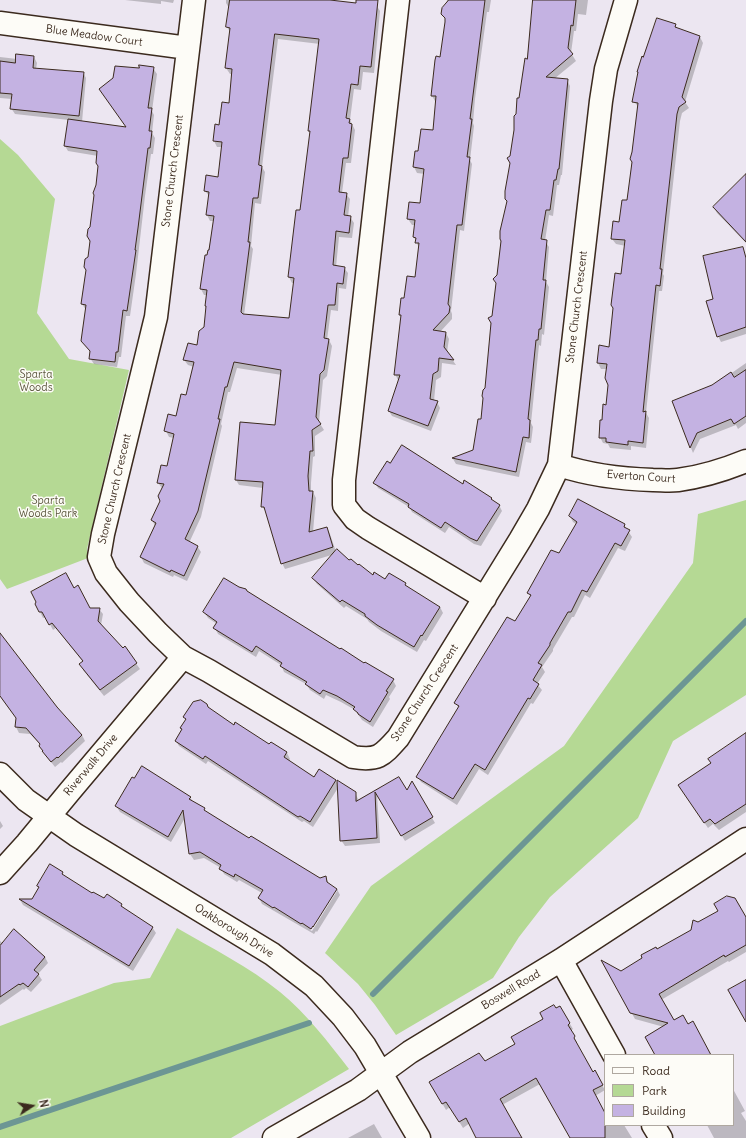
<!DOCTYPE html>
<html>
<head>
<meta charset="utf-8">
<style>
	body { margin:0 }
	#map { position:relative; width:746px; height:1138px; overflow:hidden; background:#ece6f1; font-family:Delius,sans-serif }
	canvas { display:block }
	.legend { position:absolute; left:604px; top:1054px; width:130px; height:72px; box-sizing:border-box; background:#fdfcf7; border:1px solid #afa8a0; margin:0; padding:5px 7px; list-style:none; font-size:12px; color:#3b2a1e }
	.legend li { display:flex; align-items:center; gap:8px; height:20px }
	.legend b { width:20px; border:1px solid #afa8a0 }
	.north { position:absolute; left:12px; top:1086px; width:40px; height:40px; -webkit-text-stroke:3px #fdfcf7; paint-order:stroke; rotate:78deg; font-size:11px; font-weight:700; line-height:16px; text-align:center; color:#3b2a1e }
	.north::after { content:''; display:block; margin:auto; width:14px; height:18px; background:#3b2a1e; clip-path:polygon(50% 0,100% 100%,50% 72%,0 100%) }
</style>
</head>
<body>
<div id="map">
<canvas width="746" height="1138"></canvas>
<ul class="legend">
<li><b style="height:5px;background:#fdfcf7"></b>Road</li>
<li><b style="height:11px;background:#b5d994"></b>Park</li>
<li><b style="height:11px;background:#c4b2e2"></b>Building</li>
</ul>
<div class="north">N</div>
</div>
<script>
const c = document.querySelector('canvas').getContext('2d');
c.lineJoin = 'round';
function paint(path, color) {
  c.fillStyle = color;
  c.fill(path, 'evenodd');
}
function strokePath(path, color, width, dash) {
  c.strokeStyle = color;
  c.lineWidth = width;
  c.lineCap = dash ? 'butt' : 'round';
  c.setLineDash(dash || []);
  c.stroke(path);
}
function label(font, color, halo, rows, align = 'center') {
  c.font = font + ' Delius,sans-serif';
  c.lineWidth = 3;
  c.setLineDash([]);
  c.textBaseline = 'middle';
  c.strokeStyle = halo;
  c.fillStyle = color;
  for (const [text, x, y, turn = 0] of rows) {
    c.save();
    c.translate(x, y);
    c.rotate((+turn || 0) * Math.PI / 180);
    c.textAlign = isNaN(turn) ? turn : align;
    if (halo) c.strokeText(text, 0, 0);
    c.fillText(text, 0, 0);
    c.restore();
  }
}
const green = new Path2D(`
	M0,139L18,155L55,199L37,313L69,359L129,370L87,549L88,558L7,589L0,579Z
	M746,500V695L673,741L638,818L550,897L519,937L493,978L396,1035L375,1005L358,984L325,953L371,886L564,746L693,563L698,514Z
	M177,928C210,947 251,968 280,992C307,1014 328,1042 349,1069L231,1138H0V1026L114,983L150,978Z`);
const shadow = new Path2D(`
	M125,0H174L173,3L161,1V4Z
	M226,0H325L357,4V0H373L380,11L374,73L363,72L361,90L354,89L350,120L355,130L351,163H346L342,193L346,194L350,199L348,217H350L354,223L352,238L339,237L336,267L344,268L348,273L346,289L339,288L338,311L331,310L327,340H329L332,346L327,376L323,380L319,422L324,430L315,436V456L313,457L311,483V492H313L316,498L313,532L327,528L330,534L336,552L373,577L405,584L407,588L440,607L443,613L426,641L424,640L417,652L381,631L369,622L367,619L346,606L344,608L317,584L313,578L335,554L285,569L282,563L266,512L262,506L263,488L239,485L236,480L276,426L282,375L237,368L230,392H228L221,424L222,426L201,517L189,543L197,546L201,552L187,581L174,575L173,577L144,563L141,557L155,526L152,520L161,501L162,488L158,483L167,468L174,438L169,437L166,431L176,417L186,397L194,367L188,365L184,360L198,346L204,328L207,308L206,306L207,295H204L201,289L214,221H210L207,215L210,197L205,191L207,177L219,178L223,147H217L214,141L230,104L233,74H230L226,68L230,32L227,27L229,8L226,3ZM278,39L320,44L309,131L311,133L301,211H297L289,277L292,283H294L290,320L244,315L253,249L251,246L255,203L261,204L265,172L262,167Z
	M447,0H491L489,12H487L475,99L473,123L474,126L470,160L472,164L464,231L460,230L451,311L452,314V319L440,332L446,333L449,339L447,352L456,365L442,363L441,377L436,380L434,401L437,402L440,408L431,431L392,416L389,411L400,380H398L395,374L402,317L400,315L405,299L415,278L419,248L414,237L416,225H412L408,219L421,204L425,174L417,173L414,167L416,152L419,153L433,131L437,102L435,101L432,96L441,58L446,23Z
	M534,0H588L586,15L578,14L576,31H574L571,53L576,61L554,79L567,80L570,86L562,175H561L559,185H557L553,216L549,215L545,241L549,247L546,282L549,287L544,335L542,334L541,346L539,345L531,423L533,427L531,443L526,442L519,477L456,464L453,459L474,451L482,421L497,275L508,202L511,156L517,115L527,60Z
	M675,25L678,29L700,37L703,43L685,102L689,108L682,113L680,121L663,274L664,276L662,291H659L653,347L646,413L649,418L646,448L631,446V450L610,448L608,444L603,443L600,437L607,406L609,385L607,369H601L598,363L610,348L626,246L616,244L612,239L628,201L638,107L634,101L639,74L638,71L644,58Z
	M0,57L17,59L34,57L37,63L36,69L83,72L86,78L82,122L127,129L140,70L153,68L157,74L152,111L154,115L152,133L155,138L153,154H151L145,196L136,274L130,316H126L121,357H119L117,367L94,364L90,358L91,353L82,341L86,310L82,304L89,257L91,228L99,166L98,156L68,151L65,146L69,120L15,114L11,108L12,99L0,98Z
	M746,175V243L717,213L714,207Z
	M746,259V334L721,342L718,336Z
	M746,363V423L738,429L736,425L700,439L693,453L673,402L713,386Z
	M391,464L464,485L491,498L494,502L499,505L502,511L481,546L474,544L449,527L445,533L412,512L409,507L378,488L375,483Z
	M570,516L624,525L632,537L625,551L618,548L590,598L585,595L574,617H572L553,649V651L542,667L545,672L537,684L542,690L533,704L531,703L488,775L479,769L457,805L421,782L418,777L459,709L456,703L516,622L531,597L528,593L560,554L576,524L573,522Z
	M73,589L89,609H99L103,614L101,625L123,649L125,648L140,669L104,696L83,670V662L56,628L53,630L46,617L43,618L36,604Z
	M204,612L364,665L393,680L396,686L389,697L390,699L373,727L362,720L355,710L341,702L326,695L324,699L310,690L306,684L284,672L281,665L259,651L256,657L218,634L215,628L217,624L208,618Z
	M0,635L56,708L82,735L85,741L62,763L61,762L55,767L47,757L41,745L30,734L19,733L16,727L17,719L0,696Z
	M208,709L234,726L270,746L271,743L287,753L290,759L289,761L314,778L319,771L336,781L338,785L355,793L359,801L399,778L407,792L412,783L435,823L405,841L377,794L380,843L345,846L341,840L338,788L313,827L304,821L302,822L208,761L206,764L179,746L176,741L183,730L186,720L184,717Z
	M746,733V812L719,830L713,824L708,828L683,791Z
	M190,797L193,802L204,809L206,812L250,839L320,879L326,877L329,885L337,889L340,895L317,932L316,931L314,934L262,904L259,898L262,893L239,880L237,882L224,874L221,868L204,858L194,860L190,854L185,818L171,842L120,812L116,806ZM335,891H337L312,931L310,930Z
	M0,821L3,826L0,829Z
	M62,873L64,877L92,894L104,900L121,904L124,910L152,927L156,933L133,971L23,905L20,900H33L40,889L38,886Z
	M746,919V952L729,962L728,961L661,1000L673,1021L688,1025L710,1055H656L664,1027L635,1019L604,963L621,972L692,930L698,923Z
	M0,941L4,944L45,957L48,963L38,974L42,980L31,992L26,988L24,990L23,989L0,1005Z
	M560,1007L573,1029L570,1031L577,1042L576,1045L592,1073L594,1072L605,1090L595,1096L605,1113V1125H624L632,1138H571L540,1084L502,1105L521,1138H477L470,1123L463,1128L450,1107L446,1110L430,1082L484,1063L517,1044Z
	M733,1089L745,1111L741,1113L746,1121V1138H714L707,1125H733Z
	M374,1124L382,1138H348Z`);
const stream = new Path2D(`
	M373,994L746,621
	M0,1127L309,1023`);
const building = new Path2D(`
	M230,0H330L356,3V0H378L371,67L360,66L358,85L351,84L346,118L350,119L349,123L352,124L348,158H343L339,192L347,193L344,215L351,216L349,233L336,231L333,265L345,267L343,284L337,283L335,305H328L324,338L329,339L324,370L320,374L316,417L321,424L312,430L313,451H310L308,476L309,491H313L309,532L327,527L333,547L281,564L264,507H261L263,482L235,480L240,422L275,425L281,370L234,362L227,387H225L218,419H220L198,511L185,539L198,546L184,576L171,570L170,572L140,557L156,523L151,520L160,501L158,496L164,484L157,483L161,465L167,466L174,434L164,431L168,414L176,416L181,394L186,395L194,362L183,360L188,343L197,345L199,331L204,327L206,306H205L207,290L200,289L205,255H207L208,250H209L214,216L206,215L209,192L204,191L206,175L218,177L222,142L213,141L215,124L219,125L222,102L229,103L232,69L225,68L230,28L226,27ZM275,34L319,39L308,131H310L300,210H296L288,277L294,278L289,318L243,314L241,312L250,242H248L253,198H258L262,166L259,165Z
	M449,0H485L470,119H472L467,157H470L462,225H457L448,304L450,307L449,313L433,330L446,332L444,347L454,360L439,358L438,371L433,374L430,399L438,401L428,426L388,411L400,375H394L401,315H399L401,298H404L407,276L415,277L419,243H415L416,238L413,237L415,220L407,219L409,202L420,203L424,169L413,167L415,151H418L421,129L433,130L436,96H431L435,60L436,56L440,57L445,22V18L441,14L442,8Z
	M533,0H576L573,26L571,25L568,48L573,54L546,77L568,79L559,169H558L556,180H554L550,210H546L541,239L547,240L543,280H546L541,329H539L538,340H536L528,419L530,420L529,438L523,437L516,472L452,458L473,450L478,419H481L483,398L482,396L483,390L485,388L491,323L488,318L492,316L496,283L493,279L497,275L501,241L500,239V231L507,201L505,199V191L510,163L507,158L510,156L514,130V116L516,114L517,98H519L525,58L527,59Z
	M657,18L676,24L675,27L700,36L682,97L686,102L679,107L677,114L660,269H662L660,286L656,285L650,341L643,412L646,411L643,443L628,441V445L606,442V438H599L600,420H602L603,404L606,405L608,385L605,378L607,364L597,363L599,345L609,347L613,308L611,305L615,273L621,274L625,240L611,239L613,221L619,222L622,200H627L632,162L630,159L632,152L638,103L632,102L638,72H637L642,56L643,57Z
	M16,54L34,56L33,68L84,72L79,116L10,109L12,94L0,93V61L15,63Z
	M139,65L154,67L148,108H152L149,131H152L150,148H148L138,228L135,250H136L127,311L123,310L118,352H116L115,362L89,359L90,351L81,341L86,305L81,304L86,270L84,267L85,259L88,257L90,241L87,236L88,229L90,227L94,195L93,193L96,185L98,166L96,163L97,151L64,146L68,119L126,127L99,89L113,78L115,66L139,68Z
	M746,174V242L713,207Z
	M743,247L746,258V327L717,337L706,301L713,299L703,256Z
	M746,370V416L734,424L731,419L697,433L690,448L672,401L712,385L731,372L734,377Z
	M402,445L463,484L464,480L492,498L491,499L500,505L477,541L470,538L445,522L441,528L408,507L409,504L373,483L387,461L390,463Z
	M578,499L625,524L624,527L630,530L621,546L615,543L587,592L582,590L571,612H568L550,643V645L538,663L542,665L533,680L539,684L530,699L528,698L485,770L475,764L453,799L416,777L459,706L454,703L507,617L515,621L531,595L527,593L551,550L559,553L577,522L569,516Z
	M337,549L349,560L351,559L358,565L359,564L373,575L374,572L385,579L389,573L406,583L405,585L440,607L422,636L421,635L414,647L377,625L365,616V614L342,600L340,602L312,578Z
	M66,573L74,588L78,585L90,608H100L98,621L123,648L125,646L137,663L100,690L79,664L83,661L52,623L49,625L42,612H39L35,604L36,602L31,592Z
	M224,578L239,587L246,589L247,591L308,629L340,649L341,648L364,663L365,662L394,679L386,691L388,692L370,722L358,714V713L353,709L355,707L337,696L323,690L320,694L305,684L307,682L280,666L282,663L256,646L252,652L213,628L217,622L203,612Z
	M0,633L57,707L82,735L58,758L57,757L51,762L42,751H43L39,746L40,744L26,728L15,727L16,718L0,696Z
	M201,700L207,704L208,707L234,725L235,722L269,744L271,742L287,752L284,757L314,777L319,769L336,780L310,822L300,816L298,817L205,756L203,759L175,741L182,729L180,728L186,719L183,717L193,702Z
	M746,733V804L715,824L710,819L704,823L678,785L711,763L708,759Z
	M142,766L191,797L189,799L205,808L204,810L249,838L251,836L320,878L326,876L327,882L337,889L313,927V926L311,929L302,923L301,924L274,907L273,908L258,898L263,890L235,874L234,877L219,869L221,865L200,852L189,854L183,810L168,837L115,806L132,777L134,778Z
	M399,777L407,790L412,781L433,817L401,836L375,792L377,838L340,841L337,780L356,792V801Z
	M50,864L63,872L62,874L92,893L93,892L104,898L107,894L122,904L121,906L153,927L129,966L19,899H32L39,887L37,886Z
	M727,896L735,898L746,917V945L725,957L724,955L659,994L674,1020L683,1015L688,1024L693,1021L711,1055H655L645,1037L668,1023L630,1013L601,960L621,971L642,958L641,955L656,947L657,949L691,930L693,920L698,922L718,911L714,904Z
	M14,929L45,957L34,970L39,974L28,987L23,983L20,985L19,984L0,997V946Z
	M746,980V1022L728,990Z
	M554,1005L556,1008L560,1006L570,1023L568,1025L575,1036L574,1038L593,1072L595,1070L603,1085L593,1090L605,1113V1138H570L536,1078L500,1099L522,1138H476L466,1118L459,1122L446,1102L442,1104L429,1082L479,1053L485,1061L515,1044L511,1037L543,1019L540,1013Z`);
const minor = new Path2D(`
	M194,0L156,317L103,534L99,557L106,573L129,602L158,633L183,657L209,671L353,757C378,761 382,756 398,738L520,540L538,509L559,465L601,101L606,69L626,0
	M398,0L344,480V505L355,519L368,528L485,598
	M0,23L188,48
	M559,465C589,475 621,479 653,480C661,480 670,481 678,480C701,477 724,470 746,461
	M0,774L26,800L76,835L272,954L314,986L343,1017L365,1046L419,1138
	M0,873L27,843L70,791L183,657
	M561,960L614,1055
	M653,1125L661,1138
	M274,1138L358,1090L410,1052L561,960L746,839`);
const streetNames = [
	["Blue Meadow Court",94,36,8],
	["Stone Church Crescent",173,171,-83],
	["Stone Church Crescent",577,307,-83],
	["Everton Court",641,477,4],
	["Stone Church Crescent",115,489,-77],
	["Stone Church Crescent",425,693,-57],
	["Riverwalk Drive",91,765,-50],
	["Oakborough Drive",234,931,32],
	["Boswell Road",511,990,-31]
];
const parkNames = [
	["Sparta",36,375],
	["Woods",36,388],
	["Sparta",48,501],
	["Woods Park",48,514]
];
paint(green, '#b5d994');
paint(shadow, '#0003');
strokePath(stream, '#6c9694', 6);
paint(building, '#c4b2e2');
strokePath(building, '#3b2a1e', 1);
strokePath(minor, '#3b2a1e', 25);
strokePath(minor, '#fdfcf7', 22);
label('11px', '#3b2a1e', '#fdfcf7', streetNames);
label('11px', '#5a563c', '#fdfcf7', parkNames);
</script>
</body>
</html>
